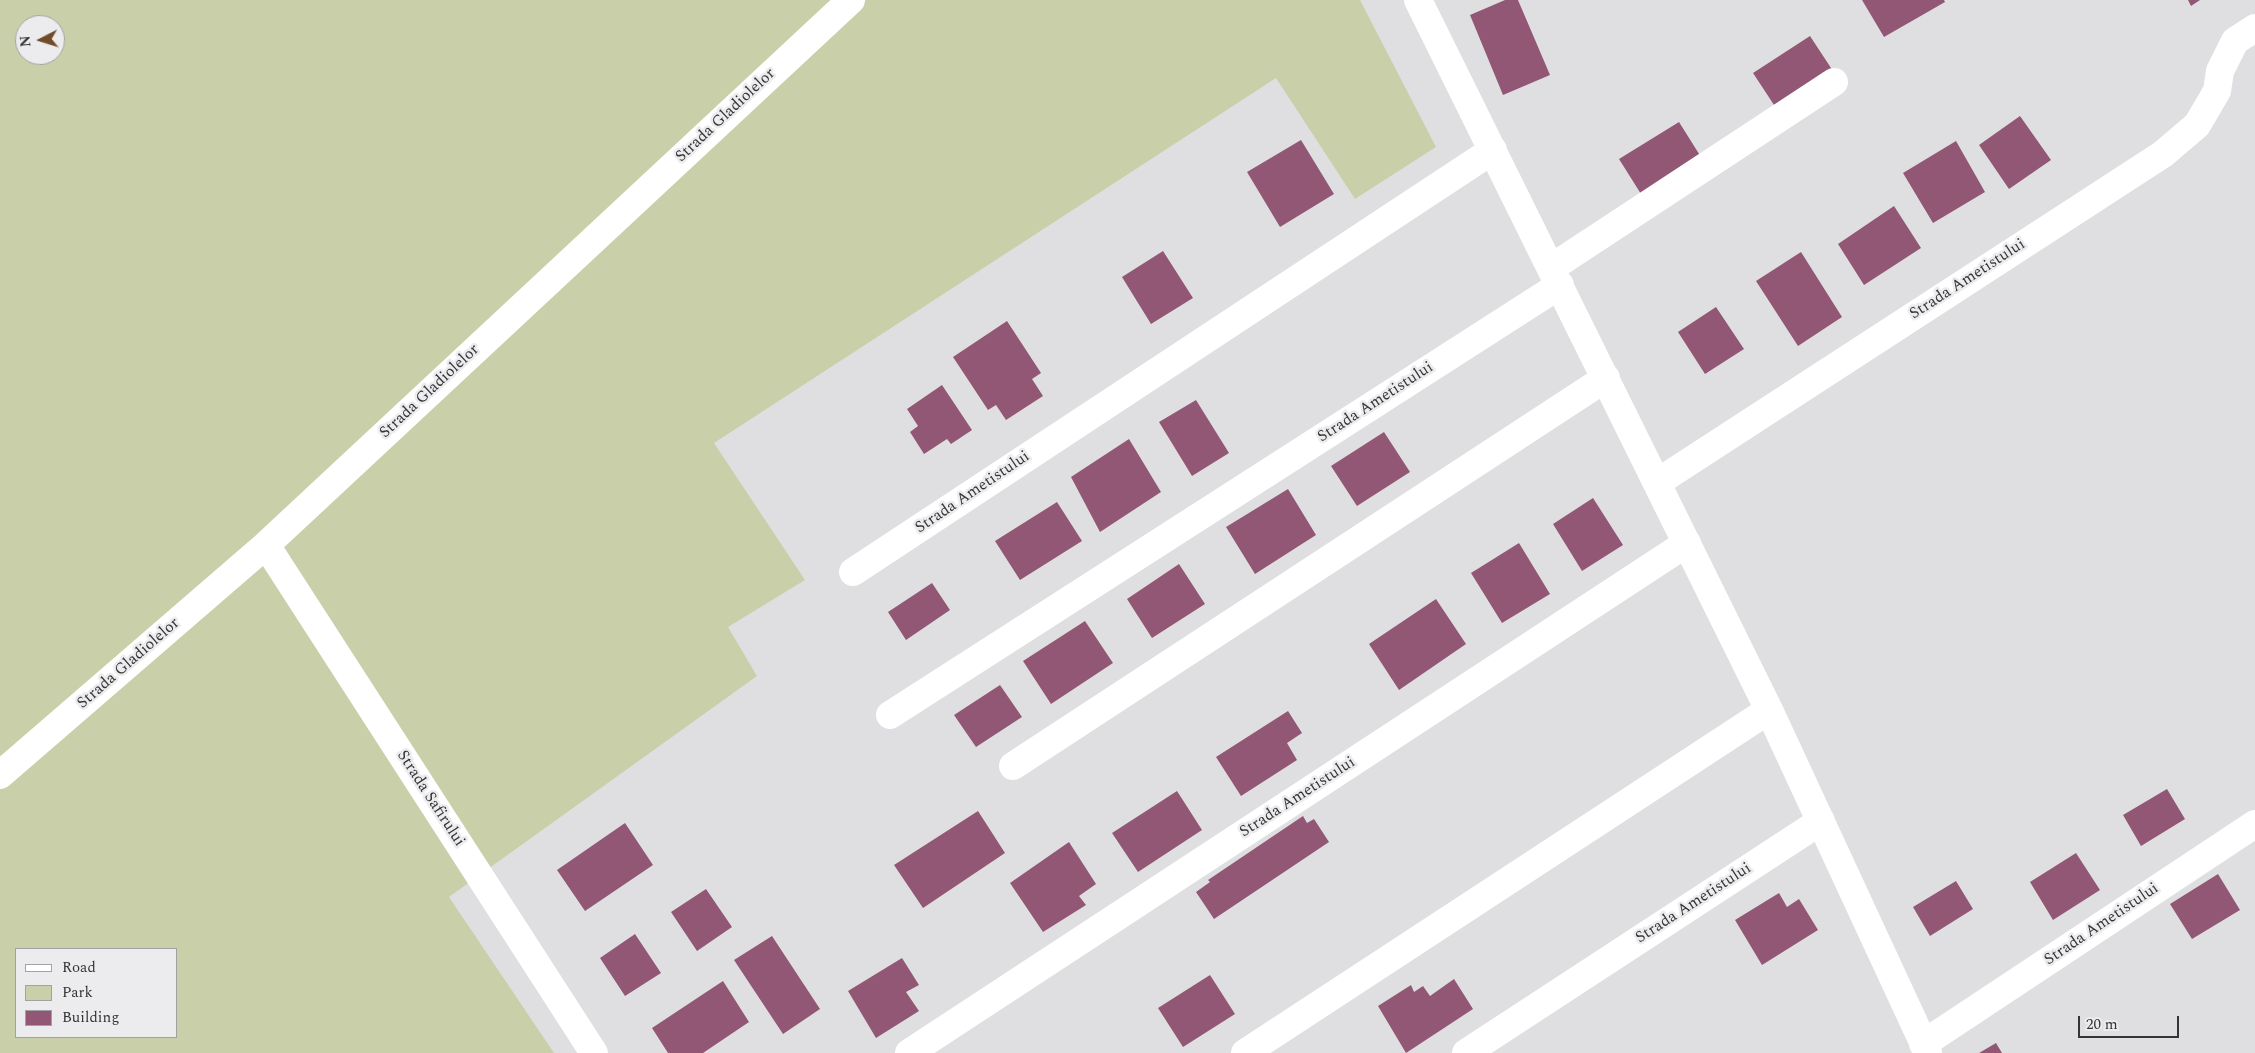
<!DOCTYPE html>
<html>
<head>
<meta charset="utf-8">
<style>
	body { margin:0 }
	#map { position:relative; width:2255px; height:1053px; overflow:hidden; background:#dfdfe2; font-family:Spectral,serif }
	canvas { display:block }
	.legend { position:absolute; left:15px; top:948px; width:162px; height:90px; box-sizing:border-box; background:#ececef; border:1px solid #a2a2a5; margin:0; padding:6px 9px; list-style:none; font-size:15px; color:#343435 }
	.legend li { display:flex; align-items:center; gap:10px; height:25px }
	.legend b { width:25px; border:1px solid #a2a2a5 }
	.north { position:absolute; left:15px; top:15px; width:50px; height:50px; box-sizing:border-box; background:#ececef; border:1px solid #a2a2a5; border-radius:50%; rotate:265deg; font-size:14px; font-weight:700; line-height:20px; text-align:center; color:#343435 }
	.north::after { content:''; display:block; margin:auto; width:18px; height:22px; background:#724c28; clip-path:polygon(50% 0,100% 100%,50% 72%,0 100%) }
	.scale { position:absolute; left:2078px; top:1016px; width:101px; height:22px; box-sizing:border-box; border:2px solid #343435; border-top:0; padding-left:6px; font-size:15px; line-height:18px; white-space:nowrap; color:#343435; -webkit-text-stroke:4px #ececef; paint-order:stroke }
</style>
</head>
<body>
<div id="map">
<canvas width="2255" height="1053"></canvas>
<ul class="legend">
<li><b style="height:6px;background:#fff"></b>Road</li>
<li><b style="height:14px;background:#c9d0a9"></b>Park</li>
<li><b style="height:14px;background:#925774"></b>Building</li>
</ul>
<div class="north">N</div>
<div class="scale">20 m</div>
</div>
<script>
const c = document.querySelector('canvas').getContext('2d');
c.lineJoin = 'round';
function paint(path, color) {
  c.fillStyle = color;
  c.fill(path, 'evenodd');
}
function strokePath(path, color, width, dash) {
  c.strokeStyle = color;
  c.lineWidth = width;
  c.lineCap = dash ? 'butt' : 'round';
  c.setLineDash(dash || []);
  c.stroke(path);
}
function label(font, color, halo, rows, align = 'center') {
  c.font = font + ' Spectral,serif';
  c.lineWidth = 5;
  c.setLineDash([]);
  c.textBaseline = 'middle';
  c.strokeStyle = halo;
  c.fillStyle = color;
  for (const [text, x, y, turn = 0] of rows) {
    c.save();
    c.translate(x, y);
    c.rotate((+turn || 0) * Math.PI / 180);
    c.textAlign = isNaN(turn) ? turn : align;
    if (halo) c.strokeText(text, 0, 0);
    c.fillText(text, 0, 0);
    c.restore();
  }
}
const green = new Path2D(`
	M0,0H1360L1436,147L1355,199L1276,78L714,443L805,580L728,627L757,676L449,897L554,1053H0ZM25,25H55V55H25ZM16,949H176V1037H16Z`);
const building = new Path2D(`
	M1505,0H1518L1550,75L1503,95L1470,15Z
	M1862,0H1944L1945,2L1884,37Z
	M2188,0H2200L2191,6Z
	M1810,36L1833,71L1776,108L1753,73Z
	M2020,116L2051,160L2009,189L1979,145Z
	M1679,122L1701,157L1641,194L1619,159Z
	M1301,140L1334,194L1280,227L1247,172Z
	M1956,141L1985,192L1933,223L1903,173Z
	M1894,206L1921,248L1864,285L1838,244Z
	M1163,251L1193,298L1151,324L1122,277Z
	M1801,252L1842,317L1798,346L1756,281Z
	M1716,307L1744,349L1705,374L1678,332Z
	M1007,321L1041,373L1032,379L1043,396L1006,420L996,405L988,410L953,357Z
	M942,385L972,430L951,444L947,439L924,454L910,432L918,426L907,409Z
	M1196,400L1229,453L1192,476L1159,422Z
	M1384,432L1410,472L1357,506L1331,466Z
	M1129,439L1161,492L1100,532L1071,477Z
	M1288,489L1316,535L1255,574L1226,527Z
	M1593,498L1623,545L1582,571L1553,524Z
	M1057,502L1082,541L1020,580L995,541Z
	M1519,543L1550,594L1502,623L1471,573Z
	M1179,564L1205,604L1152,638L1127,599Z
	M932,583L950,610L906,640L888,612Z
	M1436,599L1466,644L1399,690L1369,644Z
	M1085,621L1113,663L1051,704L1023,661Z
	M1000,685L1022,717L976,747L954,715Z
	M1288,711L1302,733L1287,743L1297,760L1241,796L1216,757Z
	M2167,789L2185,819L2141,846L2123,815Z
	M1177,791L1202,830L1138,872L1112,833Z
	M978,811L1005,853L923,908L894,865Z
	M1303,816L1307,823L1314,819L1329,842L1214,919L1196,892L1210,882L1208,880Z
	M625,823L653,865L585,911L557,870Z
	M1069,842L1096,884L1079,896L1086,905L1043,932L1010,883Z
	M2076,853L2100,890L2053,920L2030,882Z
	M2218,874L2240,910L2192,939L2170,904Z
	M1956,881L1973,909L1930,936L1913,907Z
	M706,889L732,927L697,951L671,912Z
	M1779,893L1787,907L1799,899L1818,930L1762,965L1735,920Z
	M635,934L661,973L625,996L600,958Z
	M772,936L820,1009L783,1034L734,960Z
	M902,958L919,985L906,992L919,1011L876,1038L848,991Z
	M1210,975L1235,1014L1183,1047L1158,1008Z
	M1454,979L1473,1009L1406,1053L1378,1006L1411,985L1414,992L1423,986L1430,996Z
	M723,981L749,1022L703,1053H668L652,1028Z
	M1996,1043L2002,1053H1979Z`);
const minor = new Path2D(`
	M1418,0L1769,710L1928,1053
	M1551,268L1834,82
	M1658,482L2163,154L2197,125L2217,91L2220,71L2235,41L2255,28
	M266,545L594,1053
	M853,572L1493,150
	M890,715L1560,285
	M1013,766L1606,378
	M0,775L266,545L851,0
	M1923,1044L2255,824
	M909,1053L1687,543
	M1245,1053L1769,710
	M1466,1053L1821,821`);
const streetNames = [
	["Strada Gladiolelor",726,116,-43],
	["Strada Ametistului",1968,280,-33],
	["Strada Gladiolelor",430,392,-43],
	["Strada Ametistului",1376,403,-33],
	["Strada Ametistului",973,493,-34],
	["Strada Gladiolelor",129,664,-41],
	["Strada Ametistului",1298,798,-33],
	["Strada Safirului",430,799,57],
	["Strada Ametistului",1694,904,-33],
	["Strada Ametistului",2102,925,-34]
];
paint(green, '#c9d0a9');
paint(building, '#925774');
strokePath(minor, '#fff', 28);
label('16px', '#343435', '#ececef', streetNames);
</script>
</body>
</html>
